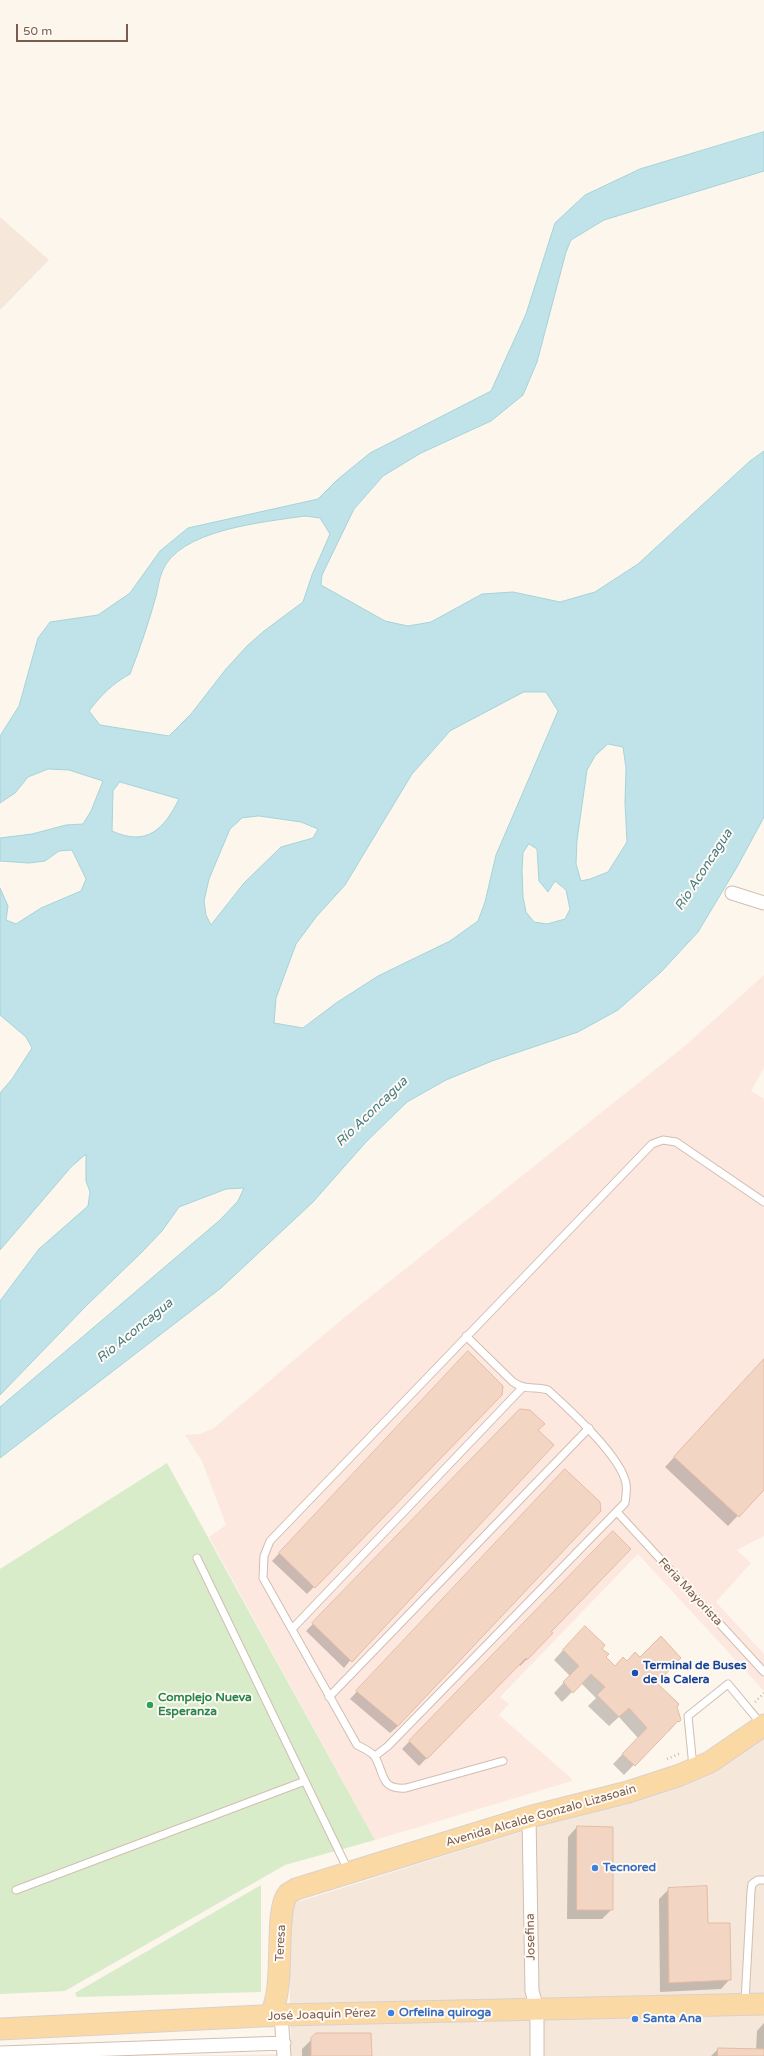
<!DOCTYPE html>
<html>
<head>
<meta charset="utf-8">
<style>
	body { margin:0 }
	#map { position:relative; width:764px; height:2056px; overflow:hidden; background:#fdf6ec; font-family:"Varela Round",sans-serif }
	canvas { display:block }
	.scale { position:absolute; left:16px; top:24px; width:112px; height:18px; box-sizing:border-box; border:2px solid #7a5c4d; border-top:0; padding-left:5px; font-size:12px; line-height:14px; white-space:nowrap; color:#7a5c4d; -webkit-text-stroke:3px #fffaf3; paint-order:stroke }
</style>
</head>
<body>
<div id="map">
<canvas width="764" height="2056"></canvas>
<div class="scale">50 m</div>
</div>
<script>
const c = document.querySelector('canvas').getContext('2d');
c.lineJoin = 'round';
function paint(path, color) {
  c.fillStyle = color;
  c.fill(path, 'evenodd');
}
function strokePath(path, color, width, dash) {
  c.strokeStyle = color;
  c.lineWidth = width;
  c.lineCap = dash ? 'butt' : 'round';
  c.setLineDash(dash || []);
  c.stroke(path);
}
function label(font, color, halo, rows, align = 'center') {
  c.font = font + ' "Varela Round",sans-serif';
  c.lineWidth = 4;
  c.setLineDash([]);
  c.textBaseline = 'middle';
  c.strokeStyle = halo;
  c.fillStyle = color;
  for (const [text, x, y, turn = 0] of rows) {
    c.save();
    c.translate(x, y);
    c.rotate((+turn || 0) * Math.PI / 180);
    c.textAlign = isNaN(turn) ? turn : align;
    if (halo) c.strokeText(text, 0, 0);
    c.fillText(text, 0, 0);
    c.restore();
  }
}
const residential = new Path2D(`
	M0,217L49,260L0,310Z
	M764,1739V2056H166L291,2054L288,1905L677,1783Z`);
const commercial = new Path2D(`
	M764,975V1068L751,1091L764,1099V1536L737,1550L751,1563L716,1602L764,1654V1691L638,1554L500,1697L509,1704L499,1715L571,1778L572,1781L375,1840L209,1537L226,1525L202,1461L185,1435L200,1434L214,1428L340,1321L686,1045Z`);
const green = new Path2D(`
	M167,1463L375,1840L285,1865L65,1991L0,1994V1569Z
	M261,1885V1992L77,1997L75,1993Z`);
const water = new Path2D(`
	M764,132V171L604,220L571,240L566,252L537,362L523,395L491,421L421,453L383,476L354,509L322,575L321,585L385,621L408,626L431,622L482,594L513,592L560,602L595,592L638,564L750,461L764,451V817L737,867L698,932L661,972L618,1010L578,1032L492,1061L446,1080L407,1102L366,1142L313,1202L221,1288L0,1458V1407L220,1220L238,1201L244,1188L226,1189L179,1207L162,1231L141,1253L87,1305L0,1395V1301L39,1249L88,1206L90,1192L86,1181V1154L71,1167L0,1250V1093L12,1079L32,1048L26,1037L0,1015V888L8,906L6,920L16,924L41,908L81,891L86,879L72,850L59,851L45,861L29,863L0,861V838L32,834L66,825L83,824L91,811L103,781L69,770L48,769L28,777L15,793L0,803V736L19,706L38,638L50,622L98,615L130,593L160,551L188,528L318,499L337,480L370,453L491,391L526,314L555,223L585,195L640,169ZM305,516L320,518L330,534L312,575L303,602L264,631L247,646L226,669L191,714L169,736L100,725L89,711C101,695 112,684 130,674C140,648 149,622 156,596C158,588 159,579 162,572C178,529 266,522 305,516ZM524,692H546L558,711L496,855L485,902L478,921L450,941L378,976L336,1003L303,1028L274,1023L276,998L296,944L316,917L345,885L412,774L450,731ZM608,744L623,747L626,768L625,803L627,842L608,872L590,879L581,881L576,864L577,840L587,770L595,756ZM120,782L179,799C164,829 147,847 112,831L113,791ZM259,816L301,822L318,829L313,838L281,847L244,883L211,925L206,915L204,901L209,879L230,829L242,818ZM529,844L537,849L539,881L548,892L555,881L566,890L570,909L565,919L547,924L534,922L526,912L523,897L522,870L523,853Z`);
const shadow = new Path2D(`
	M461,1360L501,1394L307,1594L272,1561Z
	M764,1360V1488L728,1526L665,1467Z
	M521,1410L537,1431L344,1668L306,1631Z
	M557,1478L398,1726L390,1733L350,1699Z
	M613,1532L550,1632L527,1659L520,1666L518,1664L419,1766L402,1749Z
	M575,1637L601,1650L605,1657L615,1667L655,1683L675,1707L680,1719L669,1731L667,1730L624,1775L613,1764L638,1738L619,1717L609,1726L588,1706L596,1698L581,1683L562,1702L554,1693L570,1676L554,1660Z
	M577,1827L612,1909L602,1919H567L568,1837Z
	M669,1889L707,1924L730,1979L721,1989L660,1992L659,1899Z
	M764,2023V2056H711L718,2049L756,2050L757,2031Z
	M317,2034L371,2056H302V2049Z`);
const building = new Path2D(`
	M468,1351L503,1386L502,1395L315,1588L279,1553Z
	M764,1359V1490L739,1517L674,1457Z
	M520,1409L530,1410L545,1424L538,1430L554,1445L352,1662L312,1623Z
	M565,1469L600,1502L601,1511L398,1726L356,1691Z
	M613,1531L631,1549L551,1632L553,1633L527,1660L526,1658L427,1759L409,1741Z
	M585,1626L605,1645L602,1649L609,1654L606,1657L615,1666L623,1657L627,1661L635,1652L640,1657L661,1636L681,1658L657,1683L679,1704L677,1707L681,1720L679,1722L678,1721L635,1766L622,1754L647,1728L629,1708L619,1717L597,1695L605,1687L591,1674L573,1693L563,1682L579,1666L563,1650Z
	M577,1826L613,1827V1910H577Z
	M707,1886L708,1923H730L731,1980L669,1983L668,1888Z
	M316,2033H371L372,2056H311V2038Z
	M718,2048L764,2049V2056H718Z`);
const path = new Path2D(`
	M755,1702L764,1693
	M667,1759L681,1753`);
const lane = new Path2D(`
	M617,1512L764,1672
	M197,1558L348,1870
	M292,1629L522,1388
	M329,1697L589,1428
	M375,1756L388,1746L625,1503C626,1497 627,1490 626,1484C622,1457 569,1409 548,1390C534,1386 526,1391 513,1382L466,1336
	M503,1761L406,1788C380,1790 385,1774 375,1757C372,1752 363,1748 357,1745L263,1578L264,1556L270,1541L652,1144L663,1140L676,1142L764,1202
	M693,1767L688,1716L728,1684L762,1725
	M16,1890L305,1781
	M745,2002L751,1891L752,1884L758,1880H764`);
const street = new Path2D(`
	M732,893L764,903
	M529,1817L532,1991L537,2009V2056
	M281,2015L284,2056
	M0,2053L284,2043`);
const primary = new Path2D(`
	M270,2016C287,1986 273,1912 288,1894C290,1892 293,1891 296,1889L529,1817L628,1792L680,1775L710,1762L764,1725
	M0,2029L281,2015L764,2004`);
const markers = [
	[635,1673,4,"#1a4fb4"],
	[150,1705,4,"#2e9e5b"],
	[595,1868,4,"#3f7fe0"],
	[391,2013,4,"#3f7fe0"],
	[635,2019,4,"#3f7fe0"]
];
const streetNames = [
	["Feria Mayorista",690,1592,47],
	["Avenida Alcalde Gonzalo Lizasoaín",541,1816,-16],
	["Josefina",531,1937,-91],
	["Teresa",281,1943,-87],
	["José Joaquín Pérez",322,2015,-2]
];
const transitNames = [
	["Terminal de Buses",643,1666],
	["de la Calera",643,1680]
];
const leisureNames = [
	["Complejo Nueva",158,1698],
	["Esperanza",158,1712]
];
const shopNames = [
	["Tecnored",603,1868],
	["Orfelina quiroga",399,2013],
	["Santa Ana",643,2019]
];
const waterNames = [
	["Río Aconcagua",704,870,-57],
	["Río Aconcagua",372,1112,-44],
	["Río Aconcagua",135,1331,-39]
];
paint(residential, '#f5e8da');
paint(commercial, '#fde8e0');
paint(green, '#d8ecc9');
paint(water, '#bfe3e8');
strokePath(water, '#a5d3da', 1);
paint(shadow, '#0003');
paint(building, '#f3d5c3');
strokePath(building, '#e6bba3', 1);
strokePath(lane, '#d1beb0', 9);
strokePath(street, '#d1beb0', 15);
strokePath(primary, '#dad1cd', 23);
strokePath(path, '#d9b8a5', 2.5, [1, 3]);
strokePath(lane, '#fff', 7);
strokePath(street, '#fff', 13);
strokePath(primary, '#fbd9a5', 21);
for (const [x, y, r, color] of markers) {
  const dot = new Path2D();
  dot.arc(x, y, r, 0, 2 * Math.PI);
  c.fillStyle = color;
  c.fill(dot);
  strokePath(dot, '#fffaf3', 1.5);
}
label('12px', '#7a5c4d', '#fffaf3', streetNames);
label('bold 12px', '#164399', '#fffaf3', transitNames, 'left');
label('bold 12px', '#27864d', '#fffaf3', leisureNames, 'left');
label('bold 12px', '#366cbe', '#fffaf3', shopNames, 'left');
label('italic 13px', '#437c86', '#fffaf3', waterNames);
</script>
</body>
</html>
